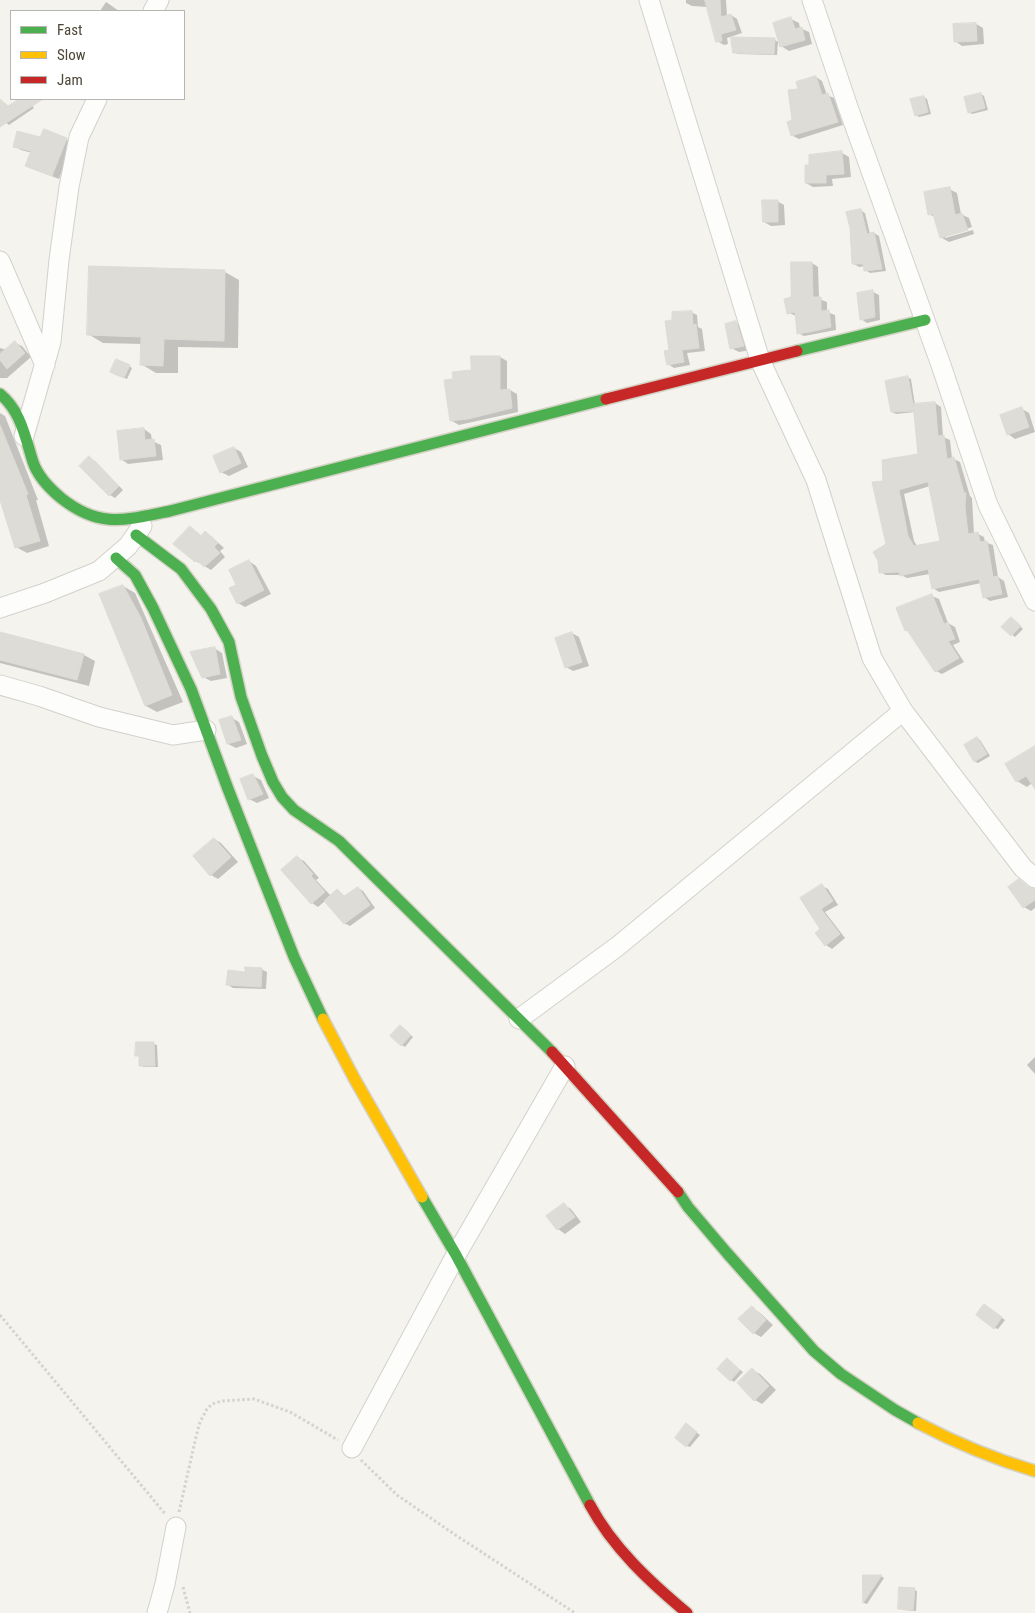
<!DOCTYPE html>
<html>
<head>
<meta charset="utf-8">
<style>
	body { margin:0 }
	#map { position:relative; width:1035px; height:1613px; overflow:hidden; background:#f4f3ee; font-family:"Roboto Condensed",sans-serif }
	canvas { display:block }
	.legend { position:absolute; left:10px; top:10px; width:175px; height:90px; box-sizing:border-box; background:#fff; border:1px solid #b7b5af; margin:0; padding:6px 9px; list-style:none; font-size:15px; color:#4c4737 }
	.legend li { display:flex; align-items:center; gap:10px; height:25px }
	.legend b { width:25px; border:1px solid #b7b5af }
</style>
</head>
<body>
<div id="map">
<canvas width="1035" height="1613"></canvas>
<ul class="legend">
<li><b style="height:6px;background:#4caf50"></b>Fast</li>
<li><b style="height:6px;background:#ffc107"></b>Slow</li>
<li><b style="height:6px;background:#c62828"></b>Jam</li>
</ul>
</div>
<script>
const c = document.querySelector('canvas').getContext('2d');
c.lineJoin = 'round';
function paint(path, color) {
  c.fillStyle = color;
  c.fill(path, 'evenodd');
}
function strokePath(path, color, width, dash) {
  c.strokeStyle = color;
  c.lineWidth = width;
  c.lineCap = dash ? 'butt' : 'round';
  c.setLineDash(dash || []);
  c.stroke(path);
}
const shadow = new Path2D(`
	M686,0H726L727,16L731,15L737,19L742,33L727,38L728,44L724,45L717,41L708,7L692,6L686,3Z
	M106,2L109,4L119,11H100Z
	M791,19L799,23L800,28L809,32L812,44L789,51L781,46Z
	M976,24L983,28L984,44L962,46L955,41Z
	M775,40L778,42L777,55L738,54L734,52Z
	M816,77L822,81L827,95L834,98L843,125L799,139L793,136L788,123L793,121L800,90Z
	M981,94L984,96L988,110L972,114L969,112Z
	M924,97L927,99L931,114L919,117L916,115Z
	M21,99H27L34,108L9,125L0,118V110L9,107Z
	M41,139H66L72,143L59,179L33,169L32,153L21,150L14,146Z
	M842,153L849,157L851,177L832,179L833,186L813,187L806,183L810,166V156Z
	M949,189L957,193L961,214L969,218L972,227L945,236V238L973,230L974,234L949,242L942,238L936,218L929,214Z
	M777,201L784,205L785,225L771,226L764,222Z
	M860,210L865,213L870,234L874,233L879,236L886,271L870,273L865,270V266L859,267L854,264Z
	M812,263L818,267L819,299L827,302V312L835,315L836,330L804,336L798,333L796,316L789,313L793,298Z
	M225,272L239,280L238,348L178,347V373H156L141,364L142,344L103,343L88,334Z
	M873,292L879,295L880,320L867,323L861,319L858,294Z
	M691,312L697,315L698,327L702,329L705,351L687,353L690,365L674,368L668,364L673,321Z
	M736,323L744,327L751,350L739,352L731,348Z
	M15,343L22,346L31,357L7,378H0V348L7,350Z
	M500,357L507,361V391L510,390L517,394L518,412L459,425L452,421L454,380Z
	M129,366L132,368L127,379L114,374Z
	M907,377L911,379L915,405L935,403L941,407L943,437L950,440L952,458L960,462L970,496L972,498L974,534H978L984,537L985,542L993,545L998,577L1004,581L1008,597L990,601L984,597L981,583L939,592L933,588L930,574L907,578L901,575H886L880,572L887,545L884,482L919,456L915,412L896,414L892,412ZM930,486L942,542L917,546L914,541L904,494Z
	M1022,409L1029,413L1035,432L1015,439L1008,434Z
	M0,413L5,416L38,500H36L49,546L27,553L16,547L0,496Z
	M144,429L151,434L152,441L161,445L163,460L128,464L121,459Z
	M234,448L241,452L248,467L229,476L221,472Z
	M90,458L95,461L123,490L115,498L110,495L80,466Z
	M190,528L202,536L205,533L212,537L224,548L220,551L225,557L211,570L196,561Z
	M249,561L256,566L271,594L245,607L238,603L237,586Z
	M123,586L135,593L183,702L157,712L146,706Z
	M932,596L939,599L948,623L955,627L960,642L953,645L964,662L942,674L936,671L910,632L906,630Z
	M1014,620L1023,629L1015,637L1003,627Z
	M572,633L579,637L589,666L573,671L566,667Z
	M0,634L84,655L95,661L89,686L0,663Z
	M214,648L222,653L227,678L211,681L203,677Z
	M232,718L239,722L247,744L236,748L228,744Z
	M977,738L980,740L990,756L978,763L974,761Z
	M1035,749V787L1032,783L1027,787L1017,781Z
	M253,776L261,780L269,798L257,803L249,799Z
	M214,839L221,843L238,862L218,879L211,875Z
	M298,858L304,861L319,878L316,880L331,896L337,890L346,897L358,888L363,891L375,908L350,926L344,923L325,901L318,907L312,903Z
	M1019,880L1031,889L1035,890V908L1031,911L1024,907Z
	M822,886L828,889L838,905L825,912L845,938L832,949L826,945L817,933L822,929L802,899Z
	M261,969L267,972L266,989L233,988L228,985L246,973Z
	M403,1028L413,1037L405,1047L402,1045Z
	M154,1044L157,1045L158,1067H144L140,1065L141,1057L137,1055Z
	M1035,1057V1074L1027,1065Z
	M564,1205L571,1209L581,1222L565,1234L558,1229L548,1216Z
	M987,1307L1005,1320L998,1329L995,1328Z
	M752,1308L759,1312L773,1325L761,1337L754,1333Z
	M730,1362L743,1372L734,1382L731,1380Z
	M752,1370L760,1374L776,1390L762,1404L755,1400Z
	M689,1427L700,1435L690,1447L687,1446Z
	M864,1576H881L884,1578L867,1604L864,1603Z
	M914,1590L917,1591L916,1611L903,1610L900,1608Z`);
const building = new Path2D(`
	M705,0H720L721,17L731,14L736,30L721,34L722,41L716,42Z
	M791,17L795,29L802,27L805,40L780,47L773,23Z
	M976,23L977,41L954,42L953,24Z
	M731,37L775,38L774,54L733,53Z
	M816,76L822,95L828,93L838,122L791,136L787,122L792,120L788,90L798,89L796,82Z
	M981,93L985,108L968,113L964,97Z
	M924,96L928,112L915,116L910,99Z
	M0,99L8,106L19,99H43L0,127Z
	M44,129L67,138L52,176L25,166L31,151L13,147L17,131L40,137Z
	M842,151L844,174L826,175V183H805V165H809V155Z
	M950,187L955,215L962,213L968,230L940,238L933,214L928,215L924,192Z
	M762,200H778V222H763Z
	M861,209L867,234L874,232L882,269L864,271L863,264H852L850,228L846,212Z
	M791,262H812L813,297H821V311L829,310L831,327L810,332L797,334L795,312L787,314L784,299L791,297Z
	M89,266L225,270L224,341L164,339L163,366L140,365L141,337L87,335Z
	M873,290L875,317L860,320L857,293Z
	M692,311L693,325L696,324L699,348L682,350L684,362L667,365L664,351L669,350L665,321L672,320V312Z
	M736,321L744,346L730,349L725,324Z
	M15,341L25,353L7,369L0,360V354Z
	M471,356H500V390L510,389L512,408L468,419L450,421L444,380L453,379L452,372L471,370Z
	M116,359L130,365L124,378L110,372Z
	M908,376L914,411L891,412L885,381Z
	M935,402L938,436L944,435L947,459L954,457L964,493H966L965,507L968,534L978,532L980,542L987,541L993,577L998,576L1002,594L983,598L979,579L932,589L928,569L900,576L899,572L879,573L878,561L873,552L886,544L872,482L883,481L882,460L918,454L913,404ZM928,482L940,541L914,546L908,536L899,490Z
	M1022,407L1029,427L1007,435L1000,415Z
	M0,425L28,494L26,495L40,541L15,548L0,500Z
	M144,428L145,440L154,439L156,456L120,460L117,431Z
	M234,447L241,463L220,473L213,456Z
	M89,456L119,486L109,496L79,466Z
	M190,526L201,536L205,531L218,543L214,547L220,553L204,567L197,560L195,562L173,544Z
	M249,560L264,590L237,604L229,588L236,585L229,570Z
	M123,585L141,618L172,695L145,706L99,594Z
	M932,594L944,624L948,622L955,639L948,641L959,658L935,672L907,630L905,631L896,608Z
	M1011,617L1021,626L1011,636L1001,627Z
	M0,632L84,654L77,680L0,660Z
	M572,632L582,662L565,668L555,638Z
	M215,647L220,674L202,678L190,652Z
	M232,716L241,740L227,744L219,720Z
	M977,737L987,754L974,762L964,745Z
	M1035,746V789L1026,776L1016,782L1005,764Z
	M253,774L263,794L248,800L240,779Z
	M214,838L231,857L210,876L193,856Z
	M297,856L313,874L311,876L325,892L311,904L281,870Z
	M1019,879L1028,887L1035,889V900L1023,908L1008,887Z
	M822,884L833,901L821,909L840,934L825,946L815,933L820,929L800,898Z
	M358,887L370,905L344,924L324,901L337,889L344,896Z
	M245,967L262,968L261,987L226,985L228,970L245,972Z
	M400,1025L411,1035L401,1046L390,1036Z
	M136,1042H154L155,1066H139V1056H135Z
	M564,1203L575,1217L557,1230L546,1216Z
	M984,1304L1002,1317L994,1329L976,1315Z
	M752,1306L766,1320L753,1334L738,1319Z
	M727,1358L740,1370L730,1381L717,1369Z
	M752,1368L769,1386L754,1401L737,1383Z
	M686,1423L697,1432L686,1447L675,1438Z
	M863,1575H882L863,1603Z
	M899,1587L915,1588L913,1610L898,1609Z`);
const path = new Path2D(`
	M0,1315L166,1515
	M361,1460L397,1495L457,1536L575,1613
	M179,1512L196,1437L200,1422L207,1409L212,1404L222,1401L254,1399L290,1412L338,1440
	M183,1587L190,1613`);
const street = new Path2D(`
	M649,0L760,360L816,480L872,658L903,711L1023,868L1035,878
	M812,0L848,107L941,365L988,505L1035,601
	M153,11L159,0
	M0,261L45,365
	M24,436L51,342L59,260L69,187L79,137L97,99
	M0,608L45,593L99,571L128,546L142,526
	M0,685L39,696L99,717L173,735L206,730
	M519,1019L618,946L903,711
	M352,1448L456,1255L565,1066
	M157,1613L165,1584L176,1527`);
const fast = new Path2D(`
	M797,351L925,320
	M0,394C21,411 25,437 33,462C38,477 49,488 61,498C100,529 125,520 170,511L606,399
	M136,535L181,569L211,609L229,642L241,697L262,756L273,782L282,797L294,810L339,841L552,1052
	M116,558L135,575L153,608L191,689L228,789L294,957L323,1019
	M678,1192L688,1207L727,1253L814,1351L841,1374L895,1410L918,1423
	M422,1197L456,1255L590,1505`);
const slow = new Path2D(`
	M323,1019L354,1078L422,1197
	M918,1423C956,1443 994,1459 1035,1471`);
const jam = new Path2D(`
	M606,399L797,351
	M552,1052L678,1192
	M590,1505C613,1548 650,1582 687,1613`);
paint(shadow, '#0003');
paint(building, '#dedcd6');
strokePath(building, '#dddbd3', 1);
strokePath(street, '#d2d1cb', 21);
strokePath(fast, '#d4d2c4', 14);
strokePath(slow, '#d4d2c4', 14);
strokePath(jam, '#d4d2c4', 14);
strokePath(path, '#d4d3cc', 3, [2.5, 2.5]);
strokePath(street, '#fdfdfc', 19);
strokePath(fast, '#4caf50', 11);
strokePath(slow, '#ffc107', 11);
strokePath(jam, '#c62828', 11);
</script>
</body>
</html>
